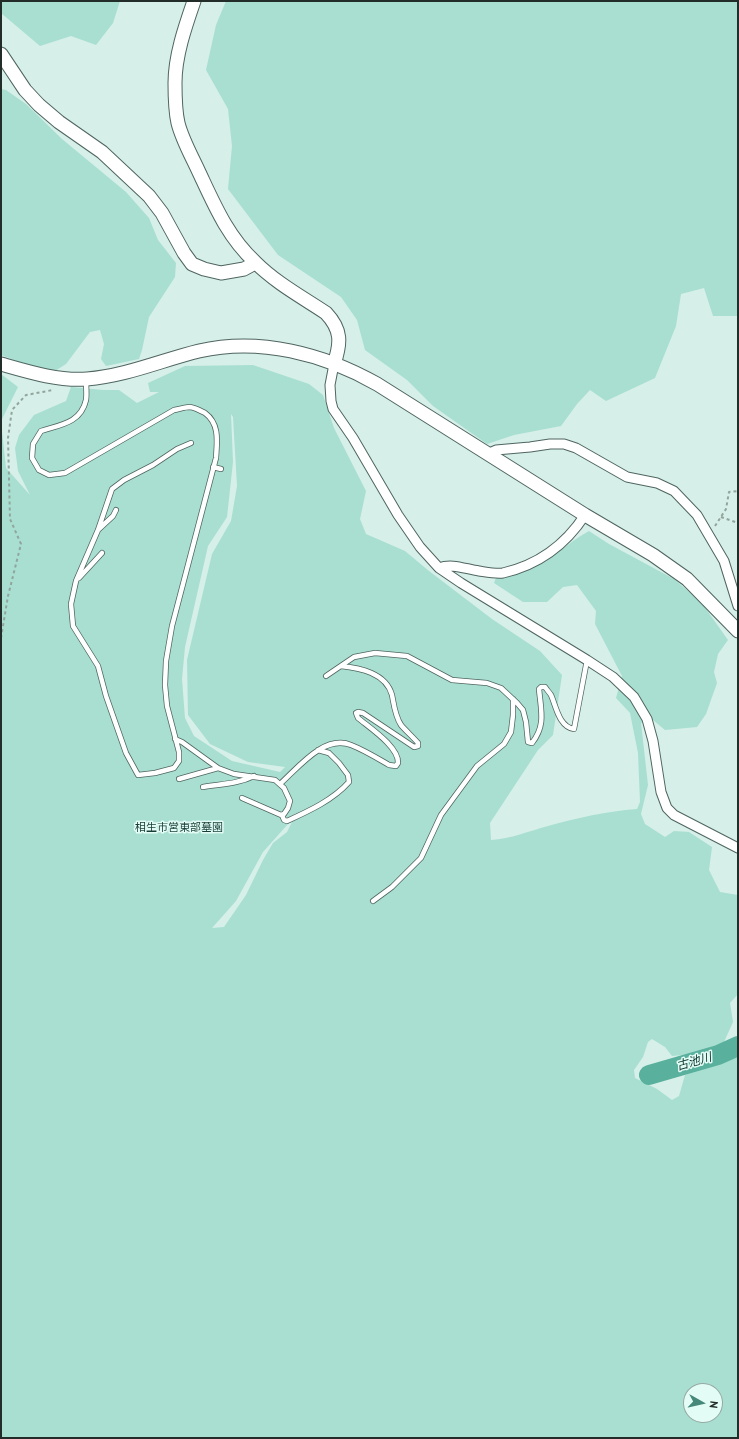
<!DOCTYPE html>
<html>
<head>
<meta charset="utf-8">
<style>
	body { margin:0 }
	#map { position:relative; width:739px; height:1439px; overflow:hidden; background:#d6efe8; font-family:"PT Sans",sans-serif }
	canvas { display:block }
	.frame { position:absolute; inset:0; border:2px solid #222c29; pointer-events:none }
	.north { position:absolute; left:683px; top:1383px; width:40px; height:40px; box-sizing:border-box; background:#e3fcf5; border:1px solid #96a9a3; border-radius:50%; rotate:98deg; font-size:11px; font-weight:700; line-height:16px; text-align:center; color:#222c29 }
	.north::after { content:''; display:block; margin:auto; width:14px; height:18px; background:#46897a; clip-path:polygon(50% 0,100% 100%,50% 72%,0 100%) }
</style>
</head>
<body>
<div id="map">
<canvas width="739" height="1439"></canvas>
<div class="frame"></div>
<div class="north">N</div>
</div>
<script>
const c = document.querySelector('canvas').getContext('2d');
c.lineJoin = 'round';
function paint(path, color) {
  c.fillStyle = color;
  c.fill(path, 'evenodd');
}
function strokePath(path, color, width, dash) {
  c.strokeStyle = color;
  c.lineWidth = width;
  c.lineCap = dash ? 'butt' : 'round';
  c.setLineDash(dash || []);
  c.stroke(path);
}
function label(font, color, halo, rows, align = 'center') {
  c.font = font + ' "PT Sans","Noto Sans JP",sans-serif';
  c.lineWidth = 3;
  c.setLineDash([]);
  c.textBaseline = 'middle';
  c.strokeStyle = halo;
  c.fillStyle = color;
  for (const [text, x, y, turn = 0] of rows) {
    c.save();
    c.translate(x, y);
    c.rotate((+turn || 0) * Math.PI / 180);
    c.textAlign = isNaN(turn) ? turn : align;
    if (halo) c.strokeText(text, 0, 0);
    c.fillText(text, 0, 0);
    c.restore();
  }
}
const green = new Path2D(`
	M1,1H120L113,23L96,45L71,36L40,46L1,13Z
	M226,1H738V321L737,316H713L704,288L681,294L676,326L655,378L606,401L590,390L577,404L561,426L514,435L487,444L433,406L407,380L365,350L357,320L341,297L278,255L228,189L232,146L228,109L206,70L216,25Z
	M1,89L6,90L26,104L62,139L126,192L149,218L158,240L176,263L175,277L149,317L142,350L139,359L106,366L101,359L104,344L100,330L90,332L66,364L55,371L19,362L1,355Z
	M253,365L309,384L323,395L334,428L366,491L360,519L366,534L405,551L429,571L492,619L540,651L562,675L553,735L538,750L490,823L491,840C511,839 529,831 548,826C577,818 607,811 637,809L640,802L638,753L630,713L616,698L622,676L595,624L596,611L577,585L563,587L547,602H523L494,583L497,575C514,573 533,568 547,559C562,550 574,539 589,531L609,544L674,579L701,602L728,640L718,654L714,672L717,683L706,714L697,727L665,730L653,720L641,723L648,785L641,814L645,824L665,837L674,831L689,832L712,847L709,870L720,892L738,895V994L730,1003L733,1022L724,1042L694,1054L672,1056L665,1047L652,1039L648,1042L643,1057L634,1070L635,1078L657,1089L672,1100L679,1096L685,1075L738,1054V1438H1V422L6,468L30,495L18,471L15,448L19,435L34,415L66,401L71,387L103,390H119L137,403L159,392H150L148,383L185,366ZM231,414L233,417L237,486L231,521L212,554L187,660L188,715L210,744L248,762L285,767L280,772L232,761L194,736L185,718L182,679L185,647L208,546L227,517L233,462ZM292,822L287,832L273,843L263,860L246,895L224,927L212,928L236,901L263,852L288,824ZM691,1391H715V1415H691Z
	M1,374L18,387L1,421Z`);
const river = new Path2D(`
	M649,1075L718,1055L738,1046`);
const path = new Path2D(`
	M721,517L738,523
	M715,526L726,509L729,492L738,491
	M1,638L8,596L21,544L10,519L8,438L12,410L26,395L53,390`);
const lane = new Path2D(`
	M86,381C86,387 87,394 86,400C81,423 60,425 41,431L33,444L32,458L39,470L49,475L65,473L174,410C180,409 185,407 190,407C196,408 201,411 205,413C220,424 217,442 216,458L172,626L166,661L165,685L167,706L179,752V761L174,768L155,773L138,775L126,753L106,696L98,666L73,626L71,604L76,581L98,530L112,489L124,480L153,465L177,449L191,443
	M213,467L221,469
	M99,529L113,516L116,510
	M79,578L102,553
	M326,676L354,657L375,653L407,656L452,680L487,683L501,688L517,703L523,710L526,722L528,742L532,743C546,725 541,711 539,689L541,687H545C547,690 549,692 551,695C556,706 559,727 574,729L587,660
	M175,739L182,742L218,768L234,774L275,780L284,788L290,801L288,808L284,814L281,815L242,798
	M179,779L218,768
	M280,784C298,768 324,734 351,745C364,750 377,758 389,765L396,766L398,763C399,747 370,728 358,718L356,713L358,712L363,713L414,747L418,746V743C413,737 406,731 401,725C395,716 394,705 392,695C386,673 360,668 341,666
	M203,787C220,784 238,784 254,776
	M282,815L284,820L287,821C309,811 333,800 349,782L348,775L339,763L329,753L318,750
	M373,901L392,887L421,858L441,815L477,766L504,744L511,732L513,715V699`);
const street = new Path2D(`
	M334,364L330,385L331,401L333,409L353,438L398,515L420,547L439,568L461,583L587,660L613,677L634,697L647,719L653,741L661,792L667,808L674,815L738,848
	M487,454L496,450L530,447L550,444H564L576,448L627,477L657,483L674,491L697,515L724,561L738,606
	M439,568C452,563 465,569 479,571C486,572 496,574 503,573C538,565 566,544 585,515`);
const secondary = new Path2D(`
	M194,1C185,27 175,56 175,83C175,96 175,110 178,123C182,139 191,155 198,170C214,204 227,236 255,262C276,283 302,297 326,313C342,330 341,343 334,364
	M1,54L25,90L39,105L59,122L102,152L149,196L162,213L184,253L192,264L204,269L221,273L244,269L255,263
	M1,364C29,372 58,381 87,379C126,376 162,360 199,351C260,337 324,354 377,384L585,515L653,555L687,579L738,631`);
const parkNames = [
	["相生市営東部墓園",179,828]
];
const waterNames = [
	["古池川",694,1062,-16]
];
paint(green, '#a8dfd1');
strokePath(river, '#59b09d', 20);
strokePath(lane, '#4f6560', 6);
strokePath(street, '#4f6560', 11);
strokePath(secondary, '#4f6560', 15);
strokePath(path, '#91a49e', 2, [3, 3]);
strokePath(lane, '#fff', 4.5);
strokePath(street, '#fff', 9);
strokePath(secondary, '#fff', 13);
label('11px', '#163e36', '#e3fcf5', parkNames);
label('italic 12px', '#09332b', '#e3fcf5', waterNames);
</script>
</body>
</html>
